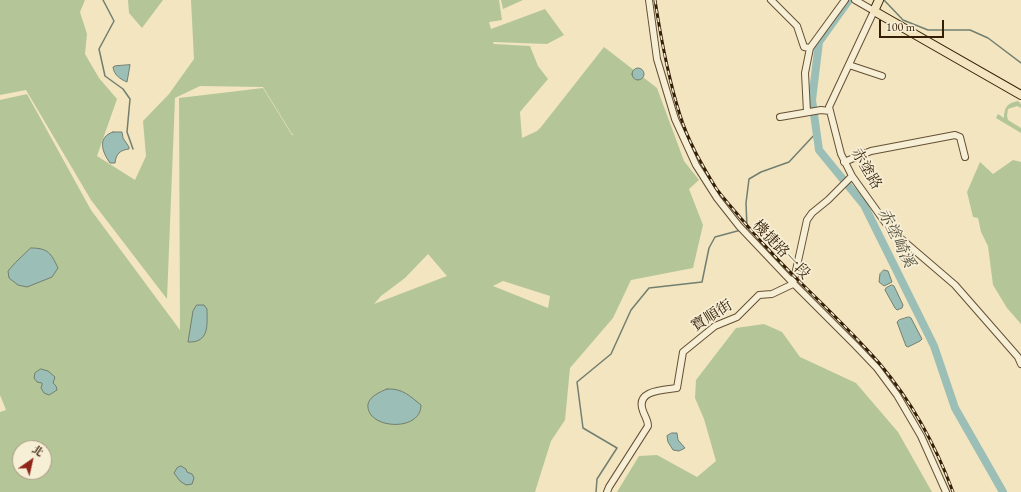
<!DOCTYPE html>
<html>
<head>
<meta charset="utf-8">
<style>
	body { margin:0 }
	#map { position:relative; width:1021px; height:492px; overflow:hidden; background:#f2e5c0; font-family:"EB Garamond","Noto Serif TC",serif }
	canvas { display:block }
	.north { position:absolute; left:12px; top:440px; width:40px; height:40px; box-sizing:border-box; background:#f7eed6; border:1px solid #a99b83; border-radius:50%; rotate:34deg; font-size:11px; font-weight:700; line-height:16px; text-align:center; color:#341f06 }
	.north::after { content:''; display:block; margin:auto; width:14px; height:18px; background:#8f2418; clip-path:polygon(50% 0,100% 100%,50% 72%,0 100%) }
	.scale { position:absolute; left:879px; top:20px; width:65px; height:18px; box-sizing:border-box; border:2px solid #341f06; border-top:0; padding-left:5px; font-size:12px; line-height:14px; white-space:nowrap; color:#341f06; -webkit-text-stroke:3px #f7eed6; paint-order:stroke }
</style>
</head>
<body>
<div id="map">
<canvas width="1021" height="492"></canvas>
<div class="north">北</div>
<div class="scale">100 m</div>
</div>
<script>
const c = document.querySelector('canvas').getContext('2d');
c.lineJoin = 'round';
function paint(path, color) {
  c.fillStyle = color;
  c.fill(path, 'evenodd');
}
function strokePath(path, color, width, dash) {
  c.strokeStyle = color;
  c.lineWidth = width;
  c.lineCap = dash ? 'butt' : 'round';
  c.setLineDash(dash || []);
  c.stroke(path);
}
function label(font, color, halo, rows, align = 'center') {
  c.font = font + ' "EB Garamond","Noto Serif TC",serif';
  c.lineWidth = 3.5;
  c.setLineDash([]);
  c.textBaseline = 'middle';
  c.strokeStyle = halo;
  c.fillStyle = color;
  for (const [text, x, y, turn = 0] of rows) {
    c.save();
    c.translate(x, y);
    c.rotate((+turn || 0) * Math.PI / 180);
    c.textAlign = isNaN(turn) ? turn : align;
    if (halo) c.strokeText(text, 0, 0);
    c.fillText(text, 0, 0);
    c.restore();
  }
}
const green = new Path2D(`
	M0,0H85L80,12L87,34L85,54L99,78L117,99L97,156L135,180L146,156L143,121L169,94L194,59L191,0H499L502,20L489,22L491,29L545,9L564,35L547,44L493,42L494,44L530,46L538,66L548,79L520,112L522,138L537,131L541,127L604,47L657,88L684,161L699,180L689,189L703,225L693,268L631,280L613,318L570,368L565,420L551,441L535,492H0V412L6,410L0,395V100L27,94L91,210L180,330L179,98L263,88L292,135L294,134H292L263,87L200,86L175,98L167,299L91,200L26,90L0,95ZM428,254L447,276L374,304L381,296L405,278ZM503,281L550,296L548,308L493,286ZM20,448H44V472H20Z
	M128,0H163L142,28L129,13Z
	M501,0H523L503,9Z
	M1018,101L1021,104V108L1017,106L1008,109L1007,116L1008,120L1021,128V133L996,118L998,114L1004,118C1004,108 1007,103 1018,101Z
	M1013,160L1021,162V324L1007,308L993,285L988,246L981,232L978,218L973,217L967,192L980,162L993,174Z
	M764,324L782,332L800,357L856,383L898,432L932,492H617L639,456L657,455L697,477L716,461L704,419L695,398L696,380L736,328Z`);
const water = new Path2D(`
	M130,65L127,82C120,79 114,75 113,67L115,66Z
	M632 74a6 6 0 1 1 12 0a6 6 0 1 1-12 0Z
	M113,132H122L123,138L129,147V149C120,150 116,154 115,163H110C102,152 97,137 113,132Z
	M31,248C48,248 51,253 58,268L52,277L27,287L18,285L9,278L8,271L15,263Z
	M884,270L888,271L892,282L884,286L879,282L880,274Z
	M892,285L894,286L903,305L902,308L897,310L895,308L885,290L886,288Z
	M197,305H204L207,309C207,324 210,343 188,342L193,311Z
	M909,317L911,318L922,339L920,341L908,347L906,346L897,322L899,320Z
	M41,369L48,371L55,377L53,383L56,386L57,390L49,395L44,393L41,388L42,385V383L37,382L34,378L35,373Z
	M387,389C402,388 410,396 421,405C421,433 365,429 368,404C370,396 380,392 387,389Z
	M672,433H677L678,440L685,448L679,451L673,450L668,442L667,436Z
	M181,466L186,469L187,472L192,474L194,478L192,484L186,485L180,481L174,473L177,468Z`);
const stream = new Path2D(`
	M103,0L114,21L99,49L105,76L123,89L130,99L127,132L133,149
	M884,0L903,20L928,30H970L988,38L1021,63
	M744,229L747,228L746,203L749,179L761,172L789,162L816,133
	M596,492L597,479L617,448L583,428L577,382L611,354L631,310L649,288L702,282L709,248L715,237L741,230`);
const river = new Path2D(`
	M849,0L819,42L812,100L819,150L864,205L934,346L955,408L1003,492`);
const minor = new Path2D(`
	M649,0L657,59L675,119L696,165L717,198L739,226L793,283L855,345L877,368L897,395L921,436L946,492
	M771,0L797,26L804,47L810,48L805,73L807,112
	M855,0L874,11L829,107L841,154L852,176L887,225L899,237L955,285L1018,357L1021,364
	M810,48L845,0
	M849,65L882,76
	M780,117L821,110L830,111
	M844,162L871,151L955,135L960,137L965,157
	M607,492L609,487L648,426C648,420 645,417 643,411C635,390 663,390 677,388L683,352L715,326L737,317L759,295L772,294L793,284L807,220L812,213L828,200L852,176`);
const major = new Path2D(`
	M879,0L874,11L1021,95`);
const rail = new Path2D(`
	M655,0C661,39 668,77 680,115C688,141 702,165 716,188C721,195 727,202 733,209C753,233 772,254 794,276C823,305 853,333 880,364C912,402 936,446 953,492`);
const streetNames = [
	["赤塗路",866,169,59],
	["機捷路一段",781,250,46],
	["寶順街",712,316,-32]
];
const waterNames = [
	["赤塗崎溪",896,238,64]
];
paint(green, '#b4c697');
paint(water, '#9bbfb6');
strokePath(water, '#727f70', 1);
strokePath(stream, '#727f70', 1.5);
strokePath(river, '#9bbfb6', 8);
strokePath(minor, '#645034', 8);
strokePath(major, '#341f06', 10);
strokePath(minor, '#f7eed6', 6);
strokePath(major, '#f2e5c0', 8);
strokePath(rail, '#341f06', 3);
strokePath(rail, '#f7eed6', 1.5, [4.5]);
label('15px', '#341f06', '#f7eed6', streetNames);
label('italic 16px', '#534f3b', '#f7eed6', waterNames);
</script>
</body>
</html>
